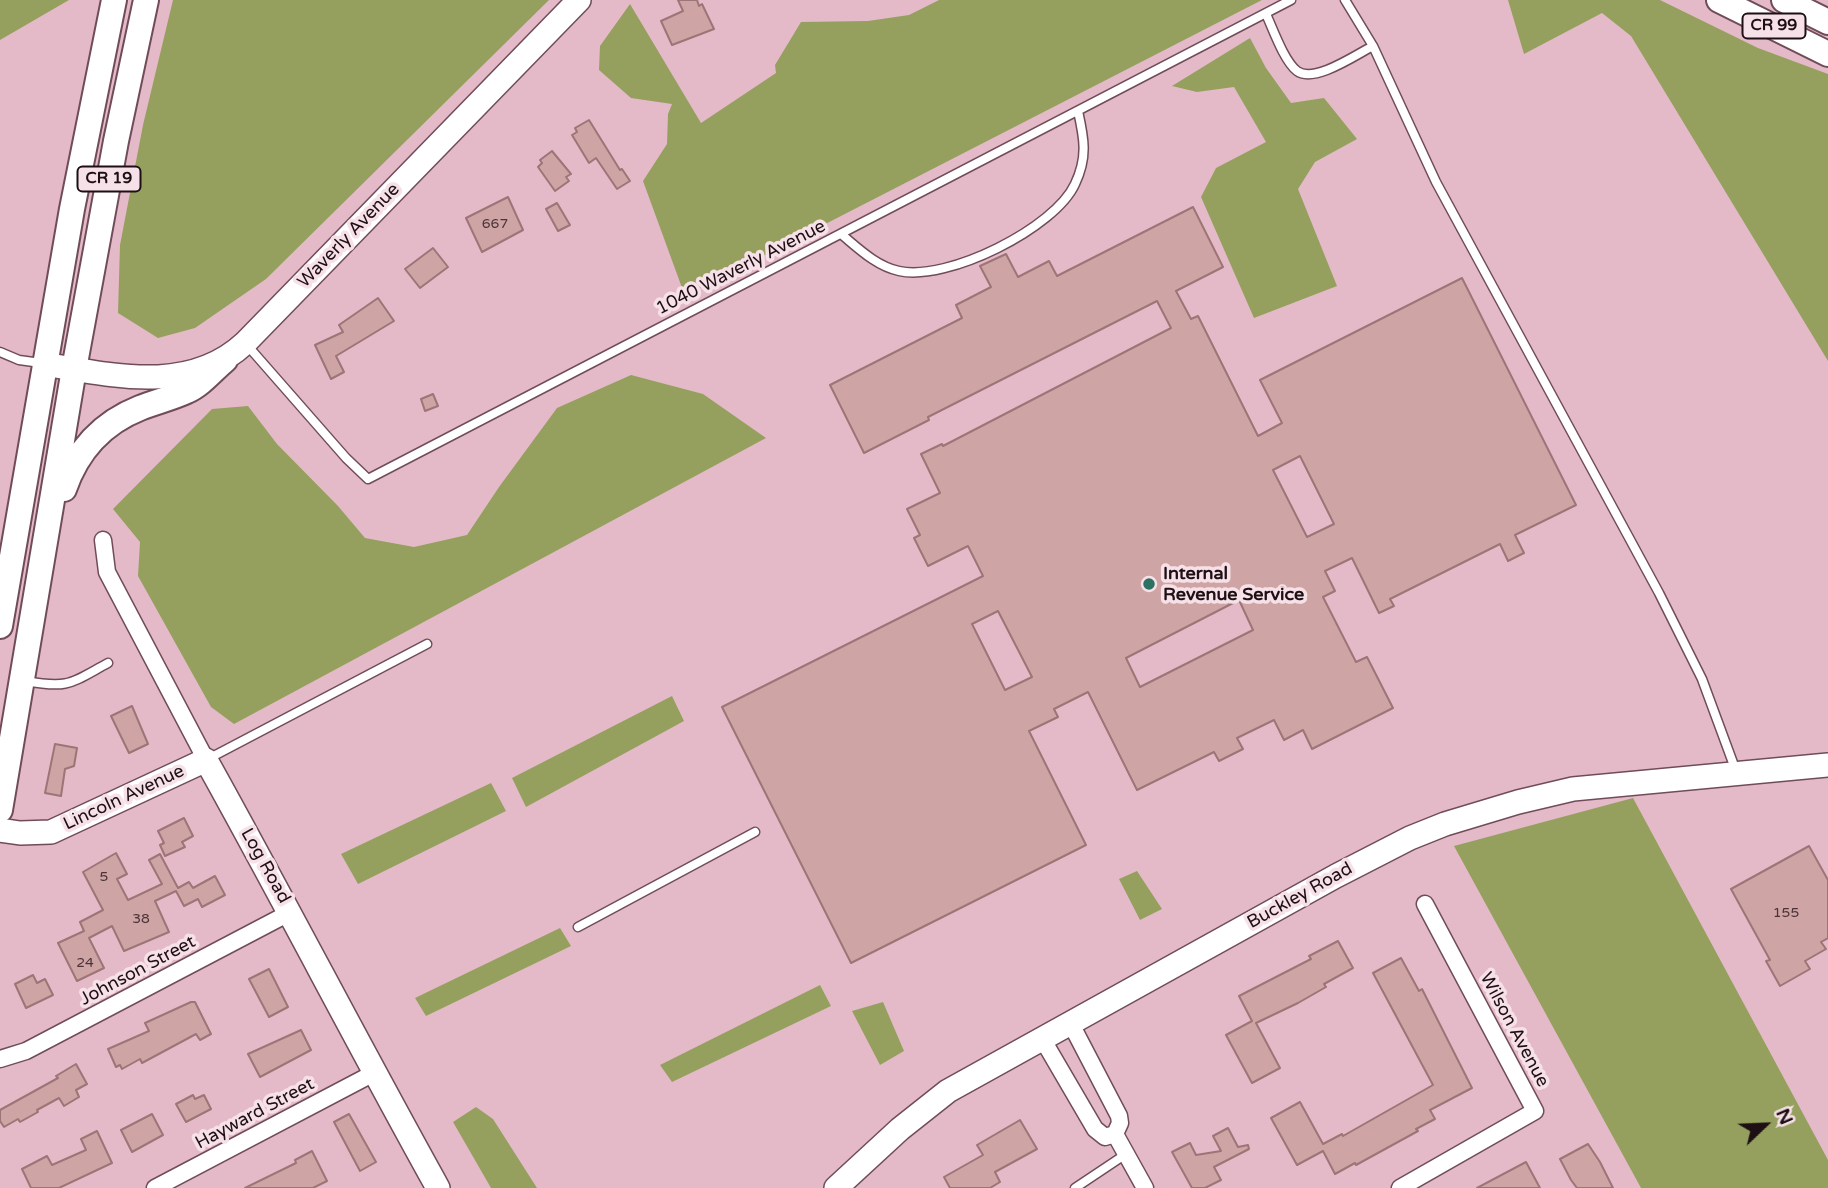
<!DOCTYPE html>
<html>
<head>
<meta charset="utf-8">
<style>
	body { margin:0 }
	#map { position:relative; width:1828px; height:1188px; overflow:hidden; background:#e4bac8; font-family:"Varela Round",sans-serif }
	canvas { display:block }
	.north { position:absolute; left:1730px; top:1090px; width:70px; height:70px; -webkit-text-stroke:5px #f7e1e8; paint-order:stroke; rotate:67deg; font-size:19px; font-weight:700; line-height:28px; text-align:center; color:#1d0f14 }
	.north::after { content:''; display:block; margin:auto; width:24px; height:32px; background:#1d0f14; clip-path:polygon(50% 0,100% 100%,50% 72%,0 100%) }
</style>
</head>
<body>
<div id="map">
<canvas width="1828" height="1188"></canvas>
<div class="north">N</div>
</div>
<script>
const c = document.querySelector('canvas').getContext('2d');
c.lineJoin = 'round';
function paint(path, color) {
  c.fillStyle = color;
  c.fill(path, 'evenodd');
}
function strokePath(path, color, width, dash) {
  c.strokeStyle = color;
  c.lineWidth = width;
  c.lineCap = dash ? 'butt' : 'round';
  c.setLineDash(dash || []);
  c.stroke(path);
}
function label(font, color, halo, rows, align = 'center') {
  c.font = font + ' "Varela Round",sans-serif';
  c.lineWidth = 7;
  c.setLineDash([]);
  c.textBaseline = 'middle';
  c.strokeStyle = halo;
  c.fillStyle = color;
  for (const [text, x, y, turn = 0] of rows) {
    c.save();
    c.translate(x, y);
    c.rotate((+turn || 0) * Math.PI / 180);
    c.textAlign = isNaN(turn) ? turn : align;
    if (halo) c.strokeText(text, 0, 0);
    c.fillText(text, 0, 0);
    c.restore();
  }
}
const green = new Path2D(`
	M0,0H69L0,40Z
	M173,0H549L266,279L195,328L158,338L118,313L120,245L143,125Z
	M939,0H1262L685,296L643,181L667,144L668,114L672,104L631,98L599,70L600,46L630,4L701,123L776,73L775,65L801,22L868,21L909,15Z
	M1508,0H1660L1758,48L1828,74V361L1631,36L1602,13L1524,54Z
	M1250,38L1266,68L1291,103L1324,98L1357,139L1315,162L1298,189L1337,286L1254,318L1201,197L1216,168L1266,142L1234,87L1197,92L1172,86Z
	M631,375L703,394L766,438L234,724L211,707L138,576L140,542L113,509L212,409L248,406L277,444L338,506L365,538L414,547L467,535L499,487L557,408Z
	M672,696L684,721L526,807L512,778Z
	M491,783L506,811L358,884L341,854Z
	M1633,798L1828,1160V1188H1641L1454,846Z
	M1137,871L1162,909L1140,920L1119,879Z
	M560,928L571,946L426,1016L415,998Z
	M820,985L831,1006L672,1082L660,1065Z
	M883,1002L904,1051L880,1065L852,1011Z
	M476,1107L493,1119L537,1188H491L453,1122Z`);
const building = new Path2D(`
	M678,0H697L699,6L702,4L714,29L672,45L661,21L683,11Z
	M589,120L620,170L622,169L630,181L617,189L596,158L589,163L572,135L577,132L575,128Z
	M552,151L571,174L566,177L569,181L555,191L538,167L542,163L540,160Z
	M508,197L523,230L482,252L466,218Z
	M557,203L570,225L558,231L546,209Z
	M1193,207L1223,267L1176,291L1191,319L1198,316L1258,436L1282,423L1260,380L1462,278L1576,505L1515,535L1524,553L1508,561L1500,544L1390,599L1394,606L1379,613L1352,558L1325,571L1335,591L1323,597L1356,662L1367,657L1393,708L1312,749L1303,730L1284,740L1274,720L1237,738L1243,749L1219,761L1214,752L1137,790L1088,692L1054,709L1058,717L1029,731L1086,845L851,963L722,707L983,576L968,546L928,566L914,538L920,535L907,509L940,493L921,454L942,444L943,446L1171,328L1157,301L928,417L929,420L864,453L830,385L962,318L956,305L991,287L980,266L1006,254L1018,277L1049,261L1057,276ZM1300,456L1334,524L1307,537L1273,470ZM1239,600L1253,630L1140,687L1126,658ZM998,611L1032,677L1005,690L972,624Z
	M433,248L448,267L420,288L405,269Z
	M378,298L394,321L336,356L344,372L331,379L315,345L343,332L339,325Z
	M433,394L438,406L425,411L421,399Z
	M132,706L148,744L129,753L111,716Z
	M55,744L77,748L74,766L65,769L61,796L45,793Z
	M184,818L193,836L182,842L185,847L165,856L160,845L164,843L158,831Z
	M1809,846L1828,880V938L1821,942L1826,949L1805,961L1810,969L1780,986L1766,961L1770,960L1731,889Z
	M116,853L127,874L117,879L128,900L162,884L149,860L160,854L178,888L189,882L193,888L215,876L225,895L202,907L198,899L184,906L176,891L155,901L169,932L124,951L112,926L89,938L104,968L77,981L58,943L84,931L80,922L103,910L83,872Z
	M1338,941L1353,968L1324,984L1326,987L1298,1003L1256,1023L1280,1068L1252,1083L1226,1035L1252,1021L1239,996L1311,959L1309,956Z
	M1401,958L1419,991L1422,989L1472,1088L1430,1110L1435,1119L1416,1129L1418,1131L1356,1165L1355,1163L1335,1174L1323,1151L1297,1165L1271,1118L1300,1102L1323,1144L1342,1134L1343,1136L1433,1085L1373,973Z
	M269,969L288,1007L269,1017L249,979Z
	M33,975L37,983L45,979L53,995L26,1008L15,984Z
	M191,1002H195L211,1034L200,1040L196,1034L142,1063L140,1059L122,1069L120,1065L116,1067L108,1049L149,1031L145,1023Z
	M301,1030L311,1050L260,1077L248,1054Z
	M76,1064L87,1084L76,1090L79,1097L64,1106L59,1098L37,1110L38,1112L20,1122L18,1119L4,1127L0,1121V1110L58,1078L56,1076Z
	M193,1095L195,1099L204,1095L211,1109L186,1122L176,1104Z
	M152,1114L163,1135L132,1152L121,1130Z
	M349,1114L376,1162L360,1171L334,1122Z
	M1020,1120L1037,1149L995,1172L1000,1182L990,1188H950L944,1177L983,1155L977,1145Z
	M1228,1128L1238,1147L1248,1145L1249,1149L1214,1167L1221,1180L1205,1188H1192L1172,1152L1190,1143L1196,1155L1221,1151L1213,1136Z
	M97,1131L112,1163L59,1188H31L22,1169L47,1156L52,1165L86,1150L81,1139Z
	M1588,1144L1600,1162L1613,1188H1577L1571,1180L1560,1159Z
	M312,1151L327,1181L313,1188H245L296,1163L295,1160Z
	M1526,1162L1540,1188H1477Z`);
const lane = new Path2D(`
	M1345,0L1373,46L1436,182L1659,593L1702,679L1736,771
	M1266,14C1273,29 1284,61 1297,71C1314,84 1357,54 1373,46
	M841,234C858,248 876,266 899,271C947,282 1055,228 1075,184C1088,157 1084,138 1078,111
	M247,345L346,458L368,479L1291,0
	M0,352L19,360L41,363
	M26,681C69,689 71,683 108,663
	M206,760L427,644
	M578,927L755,832
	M1075,1188L1126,1154`);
const street = new Path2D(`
	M103,540L107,572L206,760
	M1043,1040L1095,1129L1105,1137L1115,1134L1120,1123L1119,1116L1071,1024
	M0,1059L26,1051L291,912
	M1115,1134L1145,1188
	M155,1188L374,1073
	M1400,1188L1535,1111L1425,904`);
const secondary = new Path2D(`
	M44,364C111,375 189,395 245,343L579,0
	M0,830L20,833L51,832L206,760C285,902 359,1046 438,1188
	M836,1188L900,1129L948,1091L1336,876L1410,838L1445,824L1518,802L1573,789L1828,765`);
const primary = new Path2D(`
	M1719,0L1828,54
	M1784,0L1828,22
	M64,489C77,451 102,423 140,408C155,402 172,398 187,391C201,385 213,370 225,360
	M0,626L72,209L114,0
	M0,810L74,369L116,141L146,0`);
const markers = [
	[1149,584,7,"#2d7162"]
];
const numberNames = [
	["667",495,224],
	["5",104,877],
	["155",1786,913],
	["38",141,919],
	["24",85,963]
];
const shields = [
	[1774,26,63],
	[109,179,63]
];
const shieldNames = [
	["CR 99",1774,26],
	["CR 19",109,179]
];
const streetNames = [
	["Waverly Avenue",349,236,-46],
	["1040 Waverly Avenue",741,268,-27],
	["Lincoln Avenue",124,798,-25],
	["Log Road",265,866,61],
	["Buckley Road",1300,896,-29],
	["Johnson Street",138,971,-28],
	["Wilson Avenue",1514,1030,62],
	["Hayward Street",255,1114,-28]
];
const poiNames = [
	["Internal",1163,574],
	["Revenue Service",1163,595]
];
paint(green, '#95a05e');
paint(building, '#cfa4a5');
strokePath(building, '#9d7576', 2);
strokePath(lane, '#704c59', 11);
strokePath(street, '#704c59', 19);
strokePath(secondary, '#704c59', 26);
strokePath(primary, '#704c59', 28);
strokePath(lane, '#fff', 8);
strokePath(street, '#fff', 16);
strokePath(secondary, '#fff', 23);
strokePath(primary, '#fff', 24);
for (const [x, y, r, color] of markers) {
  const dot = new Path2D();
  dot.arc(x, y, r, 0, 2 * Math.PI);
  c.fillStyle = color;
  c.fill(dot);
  strokePath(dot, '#f7e1e8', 2.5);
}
label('14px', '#4a3438', null, numberNames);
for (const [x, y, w] of shields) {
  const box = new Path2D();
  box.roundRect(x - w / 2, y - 12.5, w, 25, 5);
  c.fillStyle = '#f7e1e8';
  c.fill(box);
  strokePath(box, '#1d0f14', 2);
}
label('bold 16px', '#1d0f14', null, shieldNames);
label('18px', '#1d0f14', '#f7e1e8', streetNames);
label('bold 18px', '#1d0f14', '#f7e1e8', poiNames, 'left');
</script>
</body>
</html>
